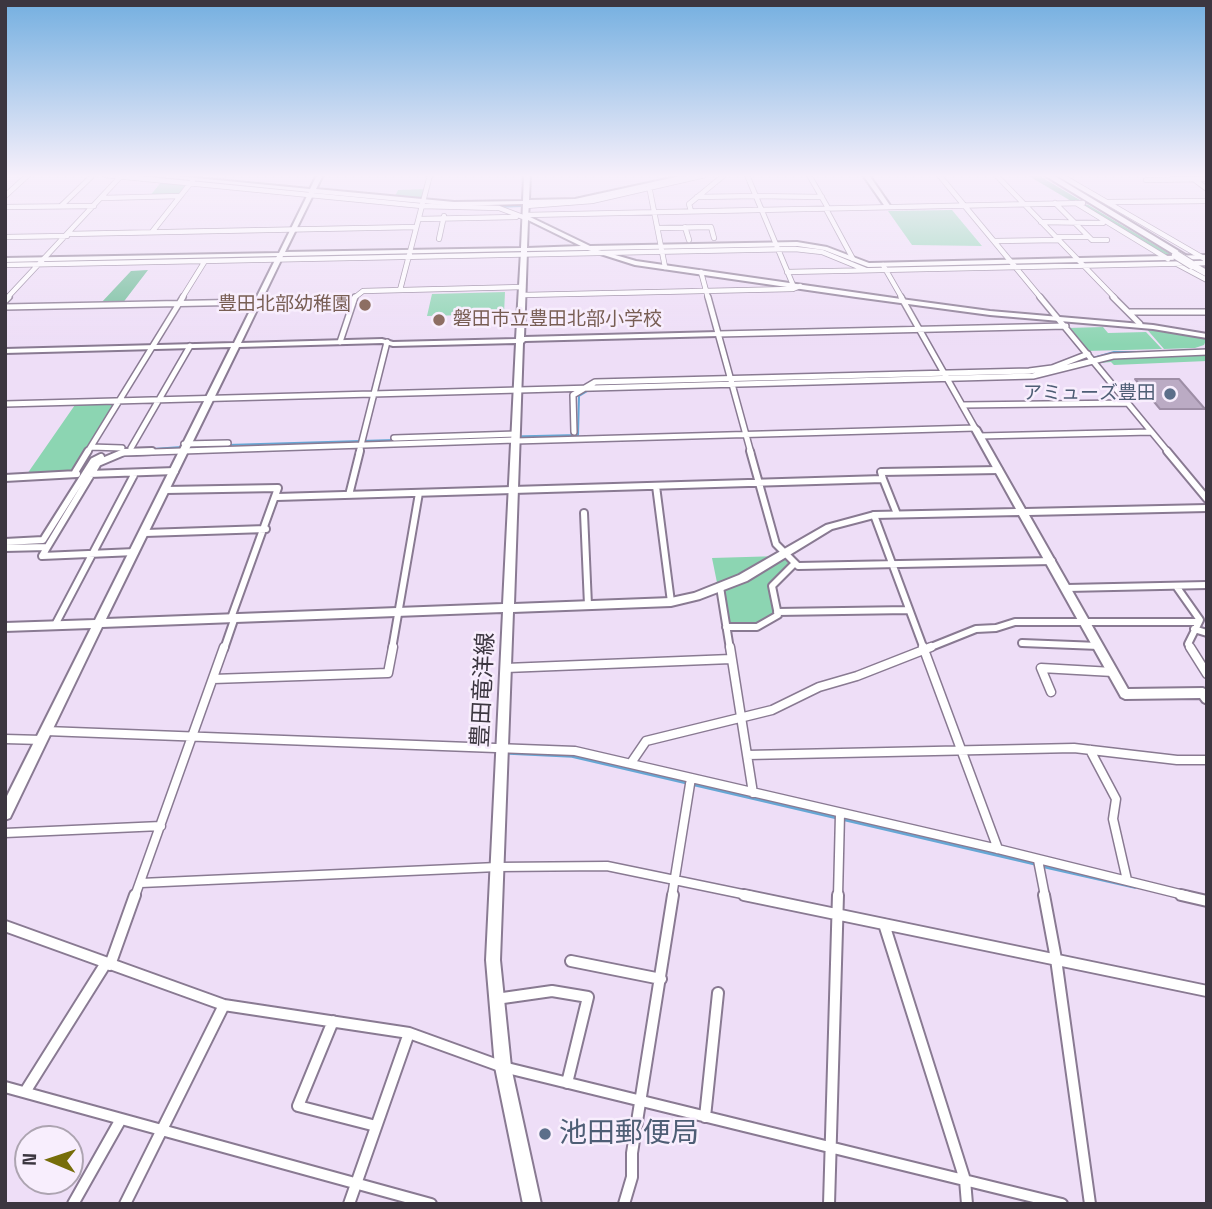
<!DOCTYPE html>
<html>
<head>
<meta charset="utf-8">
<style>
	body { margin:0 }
	#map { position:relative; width:1212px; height:1209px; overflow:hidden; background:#eedef7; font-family:"Space Grotesk",sans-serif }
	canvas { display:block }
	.frame { position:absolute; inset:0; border:7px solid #3c3640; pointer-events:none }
	.north { position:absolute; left:14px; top:1125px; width:70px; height:70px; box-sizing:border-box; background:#f8eefd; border:2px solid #ada4b1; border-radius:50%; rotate:272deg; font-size:19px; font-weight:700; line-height:28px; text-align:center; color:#3c3640 }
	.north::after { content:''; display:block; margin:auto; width:24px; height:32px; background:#776d0a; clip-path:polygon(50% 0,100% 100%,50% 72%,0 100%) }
</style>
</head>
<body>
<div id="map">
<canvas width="1212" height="1209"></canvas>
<div class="frame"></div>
<div class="north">N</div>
</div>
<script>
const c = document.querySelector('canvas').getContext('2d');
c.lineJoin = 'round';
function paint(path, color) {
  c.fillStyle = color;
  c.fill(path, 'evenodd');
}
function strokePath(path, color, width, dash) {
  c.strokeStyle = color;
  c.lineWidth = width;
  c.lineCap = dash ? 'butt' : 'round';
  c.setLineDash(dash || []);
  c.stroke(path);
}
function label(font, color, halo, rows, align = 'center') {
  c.font = font + ' "Space Grotesk","Noto Sans JP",sans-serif';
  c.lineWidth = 5;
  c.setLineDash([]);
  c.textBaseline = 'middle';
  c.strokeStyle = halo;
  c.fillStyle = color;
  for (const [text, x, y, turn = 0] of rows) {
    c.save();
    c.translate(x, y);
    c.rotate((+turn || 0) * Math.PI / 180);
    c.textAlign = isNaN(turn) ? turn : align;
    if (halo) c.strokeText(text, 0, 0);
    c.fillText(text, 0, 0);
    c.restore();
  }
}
const green = new Path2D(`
	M98,175H144L393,200L398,190L425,189L422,203L598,200L526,206L449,207L189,182L180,196L149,197L162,181Z
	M952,210L982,246L912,245L888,211Z
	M792,244L818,246L868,265L1177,258L1185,263L866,270L812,250L280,259L282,254Z
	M505,292L504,314L427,316L432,294Z
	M1144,326L1207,338L1204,345L1195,348L1164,349Z
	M1103,327L1108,333L1146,332L1162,349L1086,351L1067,328Z
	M1207,352V361L1114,365L1111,362L1100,363L1099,359Z
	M117,401L74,474L25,477L77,402Z
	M786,552L795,563L768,588L777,612L757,627H726L712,558L780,556Z`);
const forest = new Path2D(`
	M1027,175H1038L1177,258L1166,257Z
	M148,270L122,304H100L131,271Z`);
const streamFar2 = new Path2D(`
	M792,247L810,248
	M820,249L868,267L1181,261
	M1191,261L1207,260
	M5,262L642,250
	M1072,364L1114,352H1155
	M595,386L777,380
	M493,437L578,435L579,396L589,390
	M227,445L395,440
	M153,449L182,447`);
const streamFar1 = new Path2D(`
	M37,543H45L48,538`);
const stream = new Path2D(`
	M509,753L572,756L1036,864
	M1042,866L1135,887`);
const river = new Path2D(`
	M143,175L399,199L403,202L399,205L146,179Z
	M520,202L524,205L523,207L467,209L463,206L467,203Z`);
const building = new Path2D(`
	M1135,379H1179L1205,409H1160Z`);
const streetTunnel = new Path2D(`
	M1083,203L1099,202`);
const streetFar4 = new Path2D(`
	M105,175L422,206L499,208L523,217
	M747,175L793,285
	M809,175L828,208
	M939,175L1041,298
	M996,175L1115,298
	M1060,175L1205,259
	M1146,180L1207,179
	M1195,180L1207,189
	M649,186L665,267
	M5,196L28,175
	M755,196L822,197
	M697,197L756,196
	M102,198L180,196
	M1109,202L1207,201
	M1055,203L1092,240H1107
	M1076,203L1168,259
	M61,206L93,175
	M526,206L592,201L705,175
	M5,207L94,206
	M826,209L853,259
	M691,211L689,204L723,176
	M526,215L1083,203
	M419,219L516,217
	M1041,222L1103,223
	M685,227L689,240
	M658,228L711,227L714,238
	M152,232L193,180
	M68,234L416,227
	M5,237L67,236
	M1056,237H1088
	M439,239L444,216
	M995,241L1059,240
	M1177,264L1207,280
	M5,265L795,249L822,252L866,270
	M883,265L902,298
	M701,272L708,298
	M787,272L1207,263
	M400,290L430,175
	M523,295L793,289L800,286
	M7,298L121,176
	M182,298L205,261
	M354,298L363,291L523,287`);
const streetFar3 = new Path2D(`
	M708,297L751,453
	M1040,297L1169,453
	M1113,297L1140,324
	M5,301L9,297
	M5,307L353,300
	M1130,312H1207
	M718,334L1066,326
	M340,342L355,297
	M5,404L1033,376L1113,356L1207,352
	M962,405L1128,403
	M574,432L573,395L595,382L1029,371L1052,368L1088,354
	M980,436L1151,432
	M394,438L516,434
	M515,441L975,428L901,297
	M184,444L228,443
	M91,447L122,448
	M131,448L190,346
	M87,453L183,297
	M122,453L515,440
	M359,453L387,342`);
const streetFar2 = new Path2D(`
	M750,451L776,544L798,566L1052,561
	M1167,451L1207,499
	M74,474L88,451
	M89,474L175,471
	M5,478L77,474
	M883,479L881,472L999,470
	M656,486L671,602
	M166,490L278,488L231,618
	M349,495L360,451
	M277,497L883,479L897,514
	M584,513L588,605
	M874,515L924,649
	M145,533L266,529
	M5,542L43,540L93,461L101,457
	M5,548L47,547
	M135,552L42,556L98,463L124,452L152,451
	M1176,586L1200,620L1188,644L1191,649
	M720,587L730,649
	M1067,588L1207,585
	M777,612L909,610
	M55,625L135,473
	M726,627H757L778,615L772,586L795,563
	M1194,629L1207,633
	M1022,643L1099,646
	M224,649L235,617
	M392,649L419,493
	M926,649L976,629L996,628L1015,622H1198`);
const streetFar1 = new Path2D(`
	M730,647L753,793
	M923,647L998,849
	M1190,647L1207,674
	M506,668L731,659
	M213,679L388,673L393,647
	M1051,692L1041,668L1113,672
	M46,731L575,751L998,849L1188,896
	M5,739L42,740
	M1090,750L1116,799L1113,819L1127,880
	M747,755L1074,748L1177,760H1207
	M631,763L646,741L772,710L819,687L857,676L931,647
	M5,833L161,826
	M1038,860L1045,896
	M141,883L497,867L607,866L752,896
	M135,896L224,647
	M672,896L691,778
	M838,896L840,814`);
const street = new Path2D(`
	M744,895L1207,991
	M1044,895L1056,959L1090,1204
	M1181,895L1207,901
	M884,924L965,1180L967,1204
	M5,926L224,1005L409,1033L503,1067L1062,1204
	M571,961L661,979
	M110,965L135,895
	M496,999L552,991L588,997L567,1083
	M333,1021L298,1106L376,1126
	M5,1087L431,1204
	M25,1092L106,963
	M705,1117L718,993
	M73,1204L121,1119
	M125,1204L224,1005
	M349,1204L409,1033
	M624,1204L632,1177V1153L673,895
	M829,1204L838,895`);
const secondary = new Path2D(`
	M141,175H165L310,189L317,175H323L316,189L454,202L523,201L524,175H530L529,200L575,199L685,175H697L575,203L529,204L528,216L590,246L797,242L827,247L869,263L1207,255V259L868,267L824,250L797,246L598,250L636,261L901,299L990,311L1153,325L1207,334V338L1153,329L990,315L856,297L635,265L588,250L527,251L524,337L718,332L722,334L718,336L525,341L523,343L514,604L671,598L694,593L739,575L826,525L874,512L1016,509L971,428L975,425L979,428L1025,509L1207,505V511L1029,515L1128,689L1203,688L1207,690V704L1203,702L1200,698L1125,699L1121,697L1019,515L874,518L832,529L747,581L700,599L671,606L513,612L500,960L511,1067L541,1204H523L495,1067L486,960L503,612L102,627L10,818L5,820V800L91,628L5,631V623L95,620L231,347L5,353V349L234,343L277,256L5,262V258L279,253L309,192ZM314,193L454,206L523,204L521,248L285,252ZM528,220L581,246L527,248ZM521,251L516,339L393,342L382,339L241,343L283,256ZM382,343L393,346L516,343L503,604L106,619L239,347Z
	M863,175H869L891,207L890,208H886Z`);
const highway = new Path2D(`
	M1044,175H1053L1187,256L1180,258Z
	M1189,263H1195L1207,270V277L1189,267Z`);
const highwayBridge = new Path2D(`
	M1176,255L1192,265`);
const markers = [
	[365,305,7,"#8d6e63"],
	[439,320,7,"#8d6e63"],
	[1170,394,7,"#5c6f8a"],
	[545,1134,7,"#5c6f8a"]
];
const farEducationnames = [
	["豊田北部幼稚園",351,305],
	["磐田市立豊田北部小学校",453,320,"left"]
];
const farServicenames = [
	["アミューズ豊田",1156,394]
];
const streetNames = [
	["豊田竜洋線",484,690,-87]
];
const nearServicenames = [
	["池田郵便局",559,1134]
];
paint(green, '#8cd5b2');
paint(forest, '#6fbd99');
strokePath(streamFar2, '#66a7d5', 2);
strokePath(streamFar1, '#66a7d5', 2.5);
strokePath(stream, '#66a7d5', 3.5);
paint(river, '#66a7d5');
paint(building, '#bbabc4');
strokePath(building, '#9e8ea6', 2);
strokePath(streetTunnel, '#cabcd2', 4.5, [4.5, 2]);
strokePath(streetFar4, '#897a92', 6);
strokePath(streetFar3, '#897a92', 8);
strokePath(streetFar2, '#897a92', 10);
strokePath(streetFar1, '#897a92', 11);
strokePath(street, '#897a92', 14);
strokePath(secondary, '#897a92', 4);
strokePath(highway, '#897a92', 4);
strokePath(streetFar4, '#fff', 4.5);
strokePath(streetFar3, '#fff', 5);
strokePath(streetFar2, '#fff', 6);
strokePath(streetFar1, '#fff', 8);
strokePath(street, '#fff', 10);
paint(secondary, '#fff');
paint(highway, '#fff');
strokePath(highwayBridge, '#897a92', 10, []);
strokePath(highwayBridge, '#fff', 8);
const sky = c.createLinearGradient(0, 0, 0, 345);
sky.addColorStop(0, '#74afe0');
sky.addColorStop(0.51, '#f7f0fb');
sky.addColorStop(1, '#f7f0fb00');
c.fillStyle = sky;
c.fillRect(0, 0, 1212, 345);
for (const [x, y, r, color] of markers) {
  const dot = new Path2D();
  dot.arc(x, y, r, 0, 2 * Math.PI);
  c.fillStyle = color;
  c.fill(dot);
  strokePath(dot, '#f8eefd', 2.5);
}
label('19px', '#785e54', '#f8eefd', farEducationnames, 'right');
label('19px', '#4e5e75', '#f8eefd', farServicenames, 'right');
label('23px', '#3c3640', '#f8eefd', streetNames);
label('28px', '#4e5e75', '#f8eefd', nearServicenames, 'left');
</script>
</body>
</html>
